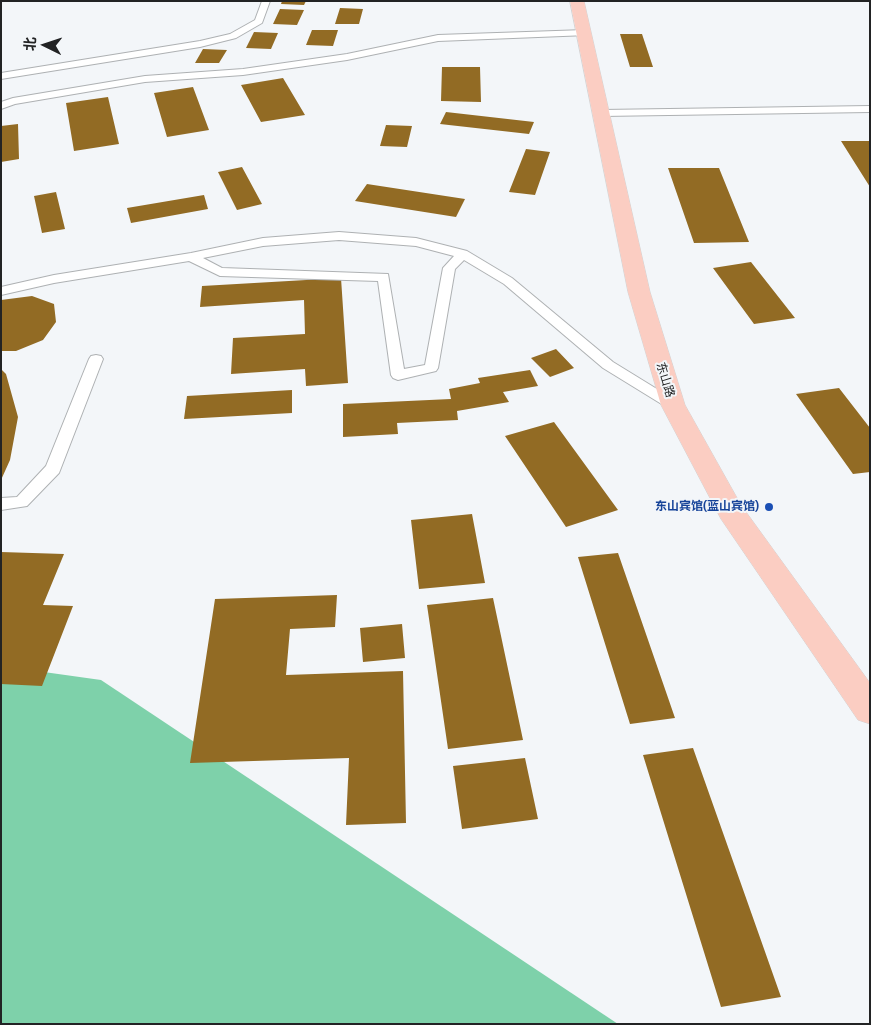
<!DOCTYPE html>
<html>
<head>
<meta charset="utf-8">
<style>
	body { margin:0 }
	#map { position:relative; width:871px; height:1025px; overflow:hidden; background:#f3f6f9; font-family:"IBM Plex Sans","Noto Sans SC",sans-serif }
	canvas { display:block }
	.frame { position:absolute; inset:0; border:2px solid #222324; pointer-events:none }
	.north { position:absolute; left:20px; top:20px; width:50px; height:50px; -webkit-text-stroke:4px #f3f6f9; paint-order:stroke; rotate:274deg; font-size:14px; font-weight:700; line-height:20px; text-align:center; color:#222324 }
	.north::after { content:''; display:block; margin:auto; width:18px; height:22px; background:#222324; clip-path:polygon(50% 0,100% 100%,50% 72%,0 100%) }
</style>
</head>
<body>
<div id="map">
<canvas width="871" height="1025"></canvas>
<div class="frame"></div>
<div class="north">北</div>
</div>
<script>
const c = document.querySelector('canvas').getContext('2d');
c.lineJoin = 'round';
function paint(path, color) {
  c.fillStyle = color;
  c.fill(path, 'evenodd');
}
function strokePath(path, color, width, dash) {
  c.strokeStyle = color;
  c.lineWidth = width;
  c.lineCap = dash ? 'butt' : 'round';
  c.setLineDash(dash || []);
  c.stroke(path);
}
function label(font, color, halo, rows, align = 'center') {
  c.font = font + ' "IBM Plex Sans","Noto Sans SC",sans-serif';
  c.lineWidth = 4;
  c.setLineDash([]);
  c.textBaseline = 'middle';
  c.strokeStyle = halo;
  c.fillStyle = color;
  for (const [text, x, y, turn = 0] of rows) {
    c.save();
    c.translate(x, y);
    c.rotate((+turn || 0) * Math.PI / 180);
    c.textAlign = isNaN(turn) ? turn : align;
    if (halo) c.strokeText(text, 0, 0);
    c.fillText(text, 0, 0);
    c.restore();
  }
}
const forest = new Path2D(`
	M1,666L101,680L618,1024H1Z`);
const building = new Path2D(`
	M282,1H306L304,5L281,4Z
	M340,8L363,9L359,24H335Z
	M280,9L304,10L297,25L273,24Z
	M312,30H338L333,46L306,45Z
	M254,32L278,33L271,49L246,48Z
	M620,34H642L653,67H630Z
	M203,49L227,50L219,63H195Z
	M442,67H480L481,102L441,101Z
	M283,78L305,115L261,122L241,85Z
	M193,87L209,130L167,137L154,93Z
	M108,97L119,144L74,151L66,103Z
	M446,112L534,122L529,134L440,124Z
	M18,124L19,159L1,162V126Z
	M386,125L412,126L407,147L380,146Z
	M841,141H870V187Z
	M526,149L550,152L535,195L509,192Z
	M242,167L262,204L237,210L218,172Z
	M668,168H719L749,242L694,243Z
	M367,184L465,199L456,217L355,201Z
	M56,192L65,229L42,233L34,196Z
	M204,195L208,209L131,223L127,208Z
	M751,262L795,318L754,324L713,268Z
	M341,278L348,383L306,386L305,369L231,374L233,338L305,334L304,300L200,307L202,286Z
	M32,296L54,304L56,322L43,340L16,351H1V300Z
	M556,349L574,368L550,377L531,358Z
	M1,369L6,374L18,417L10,460L1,480Z
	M530,370L538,386L503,392L509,402L457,411L458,420L397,423L398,434L343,437V404L451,399L449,389L480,383L478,378Z
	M839,388L870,428V472L853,474L796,394Z
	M292,390V413L184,419L187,396Z
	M554,422L618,510L566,527L505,436Z
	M472,514L485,583L419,589L411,520Z
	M1,552L64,554L43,605L73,606L42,686L1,684Z
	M618,553L675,718L630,724L578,557Z
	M337,595L335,627L290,629L286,675L403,671L406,823L346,825L349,758L190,763L215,599Z
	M493,598L523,740L448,749L427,605Z
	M402,624L405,658L363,662L360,628Z
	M693,748L781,997L721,1007L643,755Z
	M525,758L538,819L462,829L453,766Z`);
const lane = new Path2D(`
	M262,1H270L262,23L236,38L200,47L1,79V73L200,41L230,34L255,20Z
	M585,30L588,31V35L438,41L347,60L243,75L145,82L15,104L1,109V102L13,98L145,76L243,69L347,54L438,35Z
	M870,106V112L602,116L597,113L602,110Z
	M339,232L416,238L467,251L512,278L613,362L678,402L680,405L678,408H668L603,368L504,284L464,260L455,269L438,368L436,371L398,380L393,378L391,375L378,281L220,276L189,261L54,283L1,295V287L54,275L191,253L263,238ZM339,240L416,246L454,256L443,268L425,365L404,369L388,274L222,268L203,258L263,246Z
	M96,355L101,356L103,359L59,473L27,506L1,510V498L17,497L46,466L89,359L91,356Z`);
const primary = new Path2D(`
	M570,1H584L650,292L685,405L741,505L870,683V724L858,720L721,519L661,405L628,292Z`);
const markers = [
	[769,507,5,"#1a4fb4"]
];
const streetNames = [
	["东山路",665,380,73]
];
const transitNames = [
	["东山宾馆(蓝山宾馆)",759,507]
];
paint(forest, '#7ed1aa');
paint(building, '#926b24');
strokePath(lane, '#aeb1b3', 2);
strokePath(primary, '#d3d3d3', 1);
paint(lane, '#fff');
paint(primary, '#fbcdc2');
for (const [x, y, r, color] of markers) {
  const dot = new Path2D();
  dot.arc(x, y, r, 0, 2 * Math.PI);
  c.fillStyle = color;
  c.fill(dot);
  strokePath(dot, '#f3f6f9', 2);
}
label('12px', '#222324', '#f3f6f9', streetNames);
label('bold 12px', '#164399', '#f3f6f9', transitNames, 'right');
</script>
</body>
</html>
